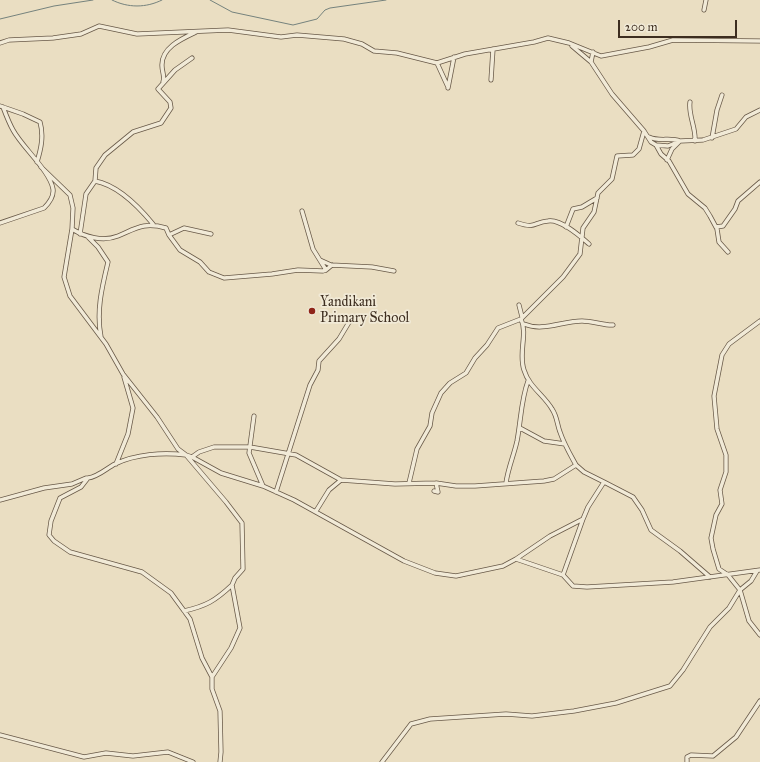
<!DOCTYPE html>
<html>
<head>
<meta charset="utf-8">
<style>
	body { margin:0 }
	#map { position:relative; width:760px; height:762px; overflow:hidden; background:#eadec2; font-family:"IM FELL Great Primer",serif }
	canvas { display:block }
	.scale { position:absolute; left:618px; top:20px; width:119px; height:18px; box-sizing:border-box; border:2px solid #3d2d1f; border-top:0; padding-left:5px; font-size:12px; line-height:14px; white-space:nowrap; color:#3d2d1f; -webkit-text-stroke:3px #f1ead7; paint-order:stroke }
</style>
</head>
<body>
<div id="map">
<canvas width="760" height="762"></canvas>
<div class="scale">200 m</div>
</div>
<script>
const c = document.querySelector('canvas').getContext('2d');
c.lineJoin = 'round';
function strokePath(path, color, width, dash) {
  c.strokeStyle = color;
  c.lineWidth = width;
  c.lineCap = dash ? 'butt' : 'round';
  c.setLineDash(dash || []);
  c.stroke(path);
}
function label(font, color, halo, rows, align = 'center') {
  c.font = font + ' "IM FELL Great Primer",serif';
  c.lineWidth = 3.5;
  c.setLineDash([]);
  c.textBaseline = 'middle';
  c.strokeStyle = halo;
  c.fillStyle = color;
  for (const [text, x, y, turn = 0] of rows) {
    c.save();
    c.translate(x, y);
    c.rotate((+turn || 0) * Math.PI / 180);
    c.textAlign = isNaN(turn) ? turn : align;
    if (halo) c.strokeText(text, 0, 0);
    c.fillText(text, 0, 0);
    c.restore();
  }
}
const stream = new Path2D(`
	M112,0C128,8 146,8 162,0
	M210,0L232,12L293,25L317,19L325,10L330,8L386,0
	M0,19L54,6L93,0`);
const street = new Path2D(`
	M704,10L706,0
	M0,43L9,40L53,38L81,34L99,26L137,34L228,30L281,37L297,35L344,39L362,44L374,51L397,53L437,63L465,54L534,42L548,38L569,43L601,56L649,47L673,40L760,41
	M572,46L591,62
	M437,63L448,87
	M491,80L493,49
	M163,82C165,76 162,72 162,66C161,48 181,39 196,32
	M448,88L454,57
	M690,102C688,115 696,127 695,141
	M0,106L23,114L40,122C44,136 41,149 37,162
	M644,131L651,142L656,145L668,146L680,141L703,140L736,129L746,117L760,110
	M649,137C659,142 670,137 680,141L672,149L667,160
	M712,138L717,110L722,95
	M656,145L661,154L669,161L688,194L705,208L710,216L717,229L719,242L728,252
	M41,167L70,195L73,208L72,229L64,277L70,296L106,344L123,374L157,417L178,449L186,455L192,457L221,473L263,486L294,500L404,561L435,573L456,576L503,566L516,559L563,575L573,586L587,587L673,582L760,570
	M95,181C117,185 139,207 153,224
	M302,211L313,249L326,270
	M0,223L44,208C49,203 54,196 53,189C50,171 22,147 13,130C9,123 6,115 3,107
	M518,223C536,229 534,222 548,221C561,219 580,236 589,244
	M566,227L573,209L582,207L597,198
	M716,227L723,226L735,209L738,201L760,182
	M72,229C85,237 103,242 118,236C137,228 144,222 166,228L169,235L184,228L211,234
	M80,234L86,194L95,181L96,168L105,155L133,132L161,123L171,108L170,102L158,89L175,70L192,58
	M169,235L180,250L200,262L209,272L224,278L272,274L298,270L323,271L326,270L332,265
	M88,237L98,247L108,262C102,287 96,311 101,337
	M320,260L331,265L372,267L394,271
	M519,305L522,317
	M521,319C528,334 518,353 524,370C529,387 544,395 552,409C557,416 557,424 560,432C564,444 570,454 576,465
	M524,324C543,332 562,321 582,321C592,321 607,326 613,325
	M254,416L249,453L263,486
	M520,428L544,441L565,444
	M192,457L199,452L214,447H250L296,455L341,480L395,484L436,483L438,492L434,491
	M116,464L128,434L133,408L124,377
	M604,482L633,497L642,510L651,530L680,551L710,577
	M409,483L417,449L430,426L432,413L441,393L450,383L466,373L475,358L487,345L498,328L521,319L563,277L580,254L583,228L594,212L598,193L612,179L617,156L633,155L639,149L644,131L612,94L591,62L593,52
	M436,483L456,486H475L544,481L554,479L576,465L584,472L604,482L588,507L583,519L550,536L516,559
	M506,483C508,468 514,455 517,441C521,420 521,400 528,381
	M276,492L310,385L318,370L319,361L339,339L351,319
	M0,500L44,488L72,484L86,478
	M316,511L329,490L341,480
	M757,571L751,581L740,590L728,575L719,569L713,549L711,538L716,515L722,504L720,490L726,472V455L717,429L714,396L722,355L729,344L760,321
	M563,575L583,519
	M740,590L749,621L760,635
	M184,611C206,606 215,601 232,585
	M212,677L202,658L190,619L171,593L142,572L70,552L54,541L49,535L51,521L60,498L81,487L88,478C98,477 107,468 115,464C136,454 163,452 186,455L226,502L242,523L243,569L235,578L232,585L240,628L231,648L212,677V689L220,711L221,752L220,762
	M0,735L84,757L106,753L133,756L168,752L193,762
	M382,762L411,724L430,719L506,714L532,716L574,711L616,703L670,686L683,670L710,627L729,608L740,590
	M687,762V757L691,755L713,756L736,737L760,701`);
const markers = [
	[312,311,4,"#8f2418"]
];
const poiNames = [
	["Yandikani",320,303],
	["Primary School",320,319]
];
strokePath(stream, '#75827d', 1);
strokePath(street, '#685948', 5);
strokePath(street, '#f1ead7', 3.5);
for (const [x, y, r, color] of markers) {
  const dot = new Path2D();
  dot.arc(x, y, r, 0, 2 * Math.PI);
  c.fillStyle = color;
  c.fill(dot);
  strokePath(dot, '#f1ead7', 1.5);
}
label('14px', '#3d2d1f', '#f1ead7', poiNames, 'left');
</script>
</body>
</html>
